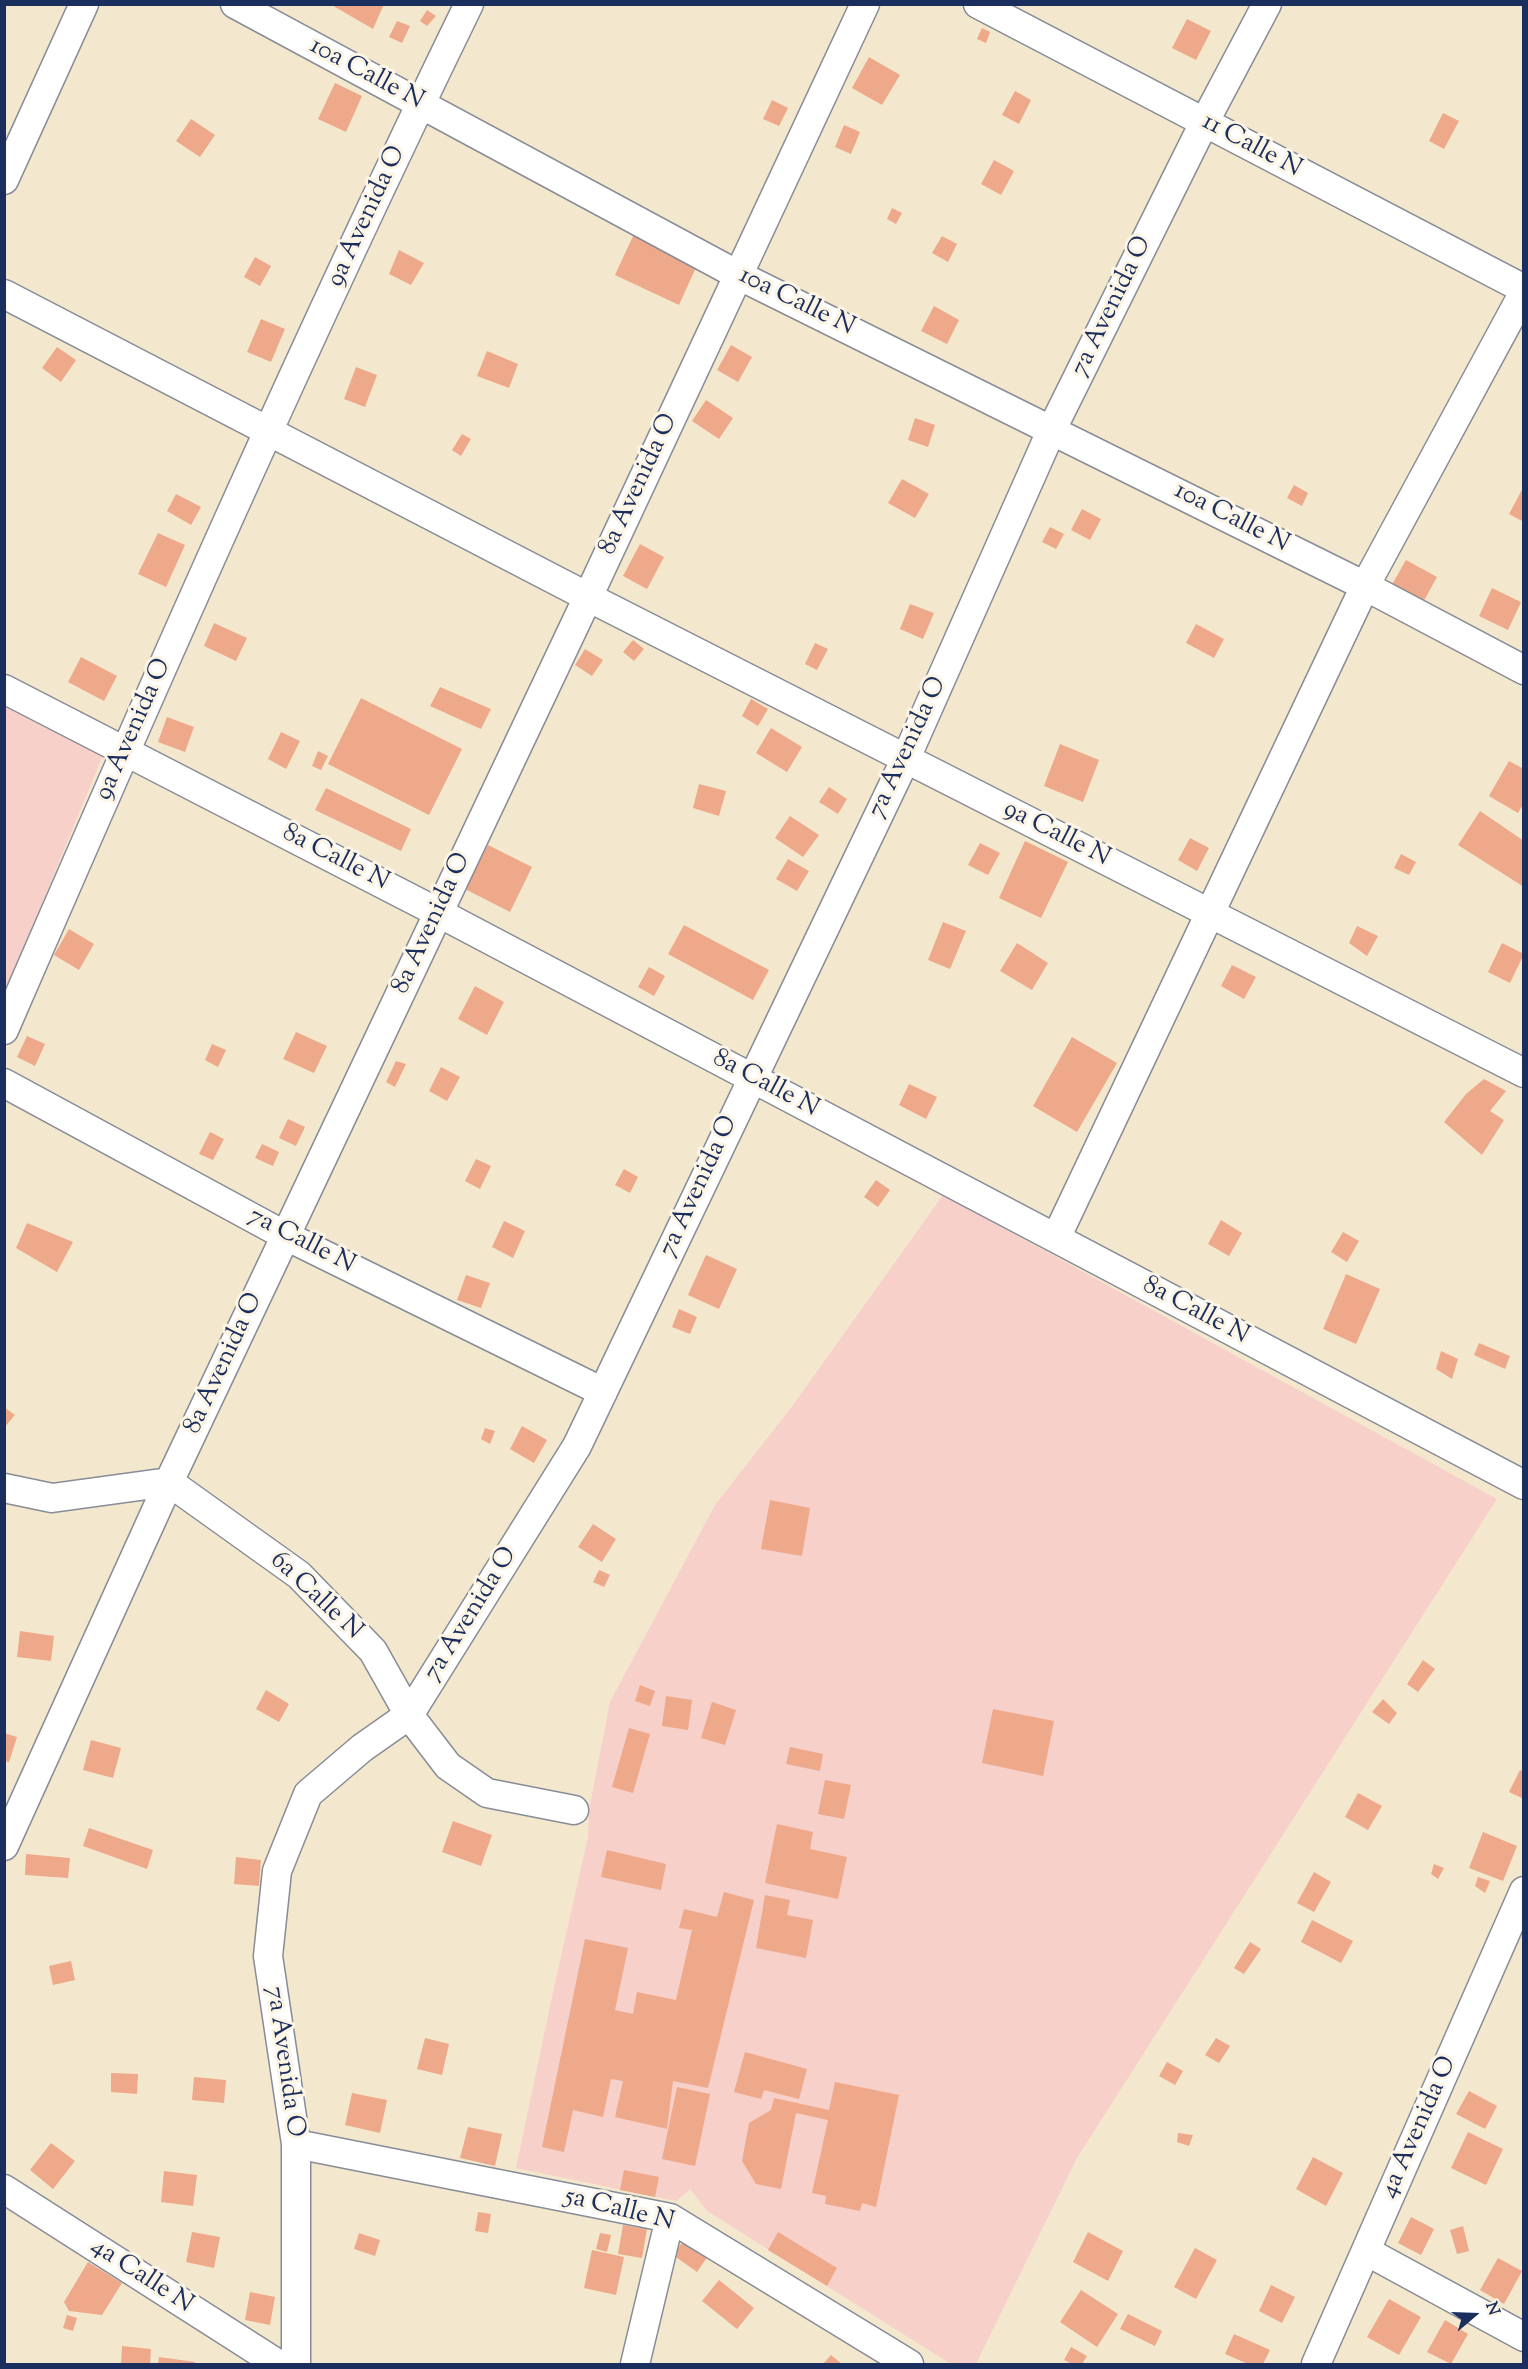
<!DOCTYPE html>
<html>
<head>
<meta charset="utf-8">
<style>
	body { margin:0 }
	#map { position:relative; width:1528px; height:2369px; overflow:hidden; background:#f3e8ce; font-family:"Sorts Mill Goudy",serif }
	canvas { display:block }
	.frame { position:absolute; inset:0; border:6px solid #1b2f5e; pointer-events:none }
	.north { position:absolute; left:1444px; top:2285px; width:60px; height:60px; -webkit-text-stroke:4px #fcf5e5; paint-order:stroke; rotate:71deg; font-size:16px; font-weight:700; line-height:24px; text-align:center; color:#1b2f5e }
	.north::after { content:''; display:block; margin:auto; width:21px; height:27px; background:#1b2f5e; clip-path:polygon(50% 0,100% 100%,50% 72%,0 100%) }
</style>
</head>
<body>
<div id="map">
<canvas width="1528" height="2369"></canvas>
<div class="frame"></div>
<div class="north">N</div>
</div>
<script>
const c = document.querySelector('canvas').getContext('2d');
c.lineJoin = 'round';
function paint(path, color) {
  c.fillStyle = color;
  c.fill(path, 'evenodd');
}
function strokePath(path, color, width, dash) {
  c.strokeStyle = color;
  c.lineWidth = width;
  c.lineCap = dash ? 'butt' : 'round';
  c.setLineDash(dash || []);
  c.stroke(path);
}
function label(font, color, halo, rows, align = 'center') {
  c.font = font + ' "Sorts Mill Goudy",serif';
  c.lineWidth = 6;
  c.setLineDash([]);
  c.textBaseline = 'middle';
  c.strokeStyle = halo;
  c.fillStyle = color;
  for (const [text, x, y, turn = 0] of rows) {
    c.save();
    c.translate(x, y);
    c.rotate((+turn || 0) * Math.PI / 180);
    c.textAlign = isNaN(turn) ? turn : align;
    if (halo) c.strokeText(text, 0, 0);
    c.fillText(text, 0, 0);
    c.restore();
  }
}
const built = new Path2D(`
	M5,706L103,755L5,993Z
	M943,1195L1497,1499L1077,2158L976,2364H951L707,2211L690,2189L676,2201L516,2168L553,1992L588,1837L589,1810L610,1702L715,1505L793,1405Z`);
const building = new Path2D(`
	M330,4H384L373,29Z
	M427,10L436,16L427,26L420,21Z
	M1187,19L1211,31L1196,60L1172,48Z
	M397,21L410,26L402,43L389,37Z
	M982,28L990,32L986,43L977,39Z
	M869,57L900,75L882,105L852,88Z
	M335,83L362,96L346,132L318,119Z
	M1015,91L1031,100L1019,124L1002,115Z
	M772,100L788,108L779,126L763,119Z
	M1443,113L1459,121L1444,149L1429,141Z
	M191,119L215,135L200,157L176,141Z
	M844,125L860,132L851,154L835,147Z
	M994,160L1014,171L1001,195L981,184Z
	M892,208L902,213L896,224L887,219Z
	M634,234L698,263L679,305L615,275Z
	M942,236L957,244L948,262L932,253Z
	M399,250L424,263L411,285L389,274Z
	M255,257L271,266L260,286L244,277Z
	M934,306L959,320L947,344L921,331Z
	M261,319L285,329L271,362L247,352Z
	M731,345L752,357L738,382L717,370Z
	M57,347L76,360L61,382L42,368Z
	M487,351L518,364L509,388L477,376Z
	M356,367L377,375L365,407L344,399Z
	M706,400L733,418L719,439L692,421Z
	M915,418L935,425L928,447L908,440Z
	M462,434L471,439L461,456L452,450Z
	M902,479L929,494L915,518L888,503Z
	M1294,485L1308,493L1302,506L1287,498Z
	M1524,486V522L1509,514Z
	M176,494L201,507L191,525L167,511Z
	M1082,509L1101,519L1090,540L1071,530Z
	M1050,527L1064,534L1056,549L1042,542Z
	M158,533L185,545L166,587L138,574Z
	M640,544L664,557L647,589L623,576Z
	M1406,560L1437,577L1421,606L1390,588Z
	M1492,588L1521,602L1508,630L1479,616Z
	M910,604L934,613L923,639L900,629Z
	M214,623L247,638L236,661L204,646Z
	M1196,624L1224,639L1214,658L1186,643Z
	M633,640L644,649L634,661L623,652Z
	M815,643L828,649L817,670L805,664Z
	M585,649L603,660L592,676L575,665Z
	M81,657L117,676L104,701L68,682Z
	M440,687L491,709L481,729L430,706Z
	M361,698L462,749L429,815L328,764Z
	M751,699L768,709L758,726L742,716Z
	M167,717L194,727L185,752L158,742Z
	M771,728L802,747L787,772L756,753Z
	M281,732L300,741L286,769L268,759Z
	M1060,744L1099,760L1083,802L1044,786Z
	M318,751L328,756L321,770L312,766Z
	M1509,761L1524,769V803L1518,813L1489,796Z
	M699,784L726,791L719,816L693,808Z
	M829,787L847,799L838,814L819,802Z
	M326,788L411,829L401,851L315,810Z
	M1480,811L1524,841V887L1458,845Z
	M790,816L819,835L803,857L775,838Z
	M1190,838L1209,848L1197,871L1178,860Z
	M1025,841L1068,862L1041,918L999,898Z
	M980,843L1000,853L988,875L968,865Z
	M488,845L532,867L510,912L465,889Z
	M1401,854L1416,862L1409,875L1394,868Z
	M788,859L809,871L797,891L776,879Z
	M943,922L966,931L950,969L928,960Z
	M684,925L769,970L753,1000L668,954Z
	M1357,926L1378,936L1367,956L1349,943Z
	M69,929L94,944L79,970L54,955Z
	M1017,943L1048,963L1032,990L1000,971Z
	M1502,943L1524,954L1510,983L1488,972Z
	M1232,965L1256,977L1244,999L1221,986Z
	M649,967L665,976L654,996L638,987Z
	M475,986L504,1002L487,1035L458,1019Z
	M296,1032L327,1046L314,1073L283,1059Z
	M27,1036L45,1044L35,1066L17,1057Z
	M1072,1037L1117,1063L1077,1132L1033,1106Z
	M212,1044L226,1050L218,1067L205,1060Z
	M396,1061L406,1064L395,1087L386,1082Z
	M441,1067L460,1077L447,1101L429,1091Z
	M1484,1079L1506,1091L1490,1111L1504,1120L1482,1155L1444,1122L1466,1094Z
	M909,1084L937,1097L926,1119L899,1105Z
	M288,1119L305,1127L296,1146L279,1138Z
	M210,1132L224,1139L213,1160L199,1154Z
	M262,1144L279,1152L273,1166L255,1158Z
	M476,1159L491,1166L480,1189L465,1181Z
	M624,1169L638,1177L630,1193L615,1185Z
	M876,1180L890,1190L878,1207L864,1197Z
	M1221,1220L1242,1233L1229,1256L1208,1244Z
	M504,1221L525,1231L513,1258L492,1247Z
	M27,1223L73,1242L57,1272L16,1248Z
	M1343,1232L1359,1241L1347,1262L1331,1252Z
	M706,1255L737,1269L719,1309L688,1295Z
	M1346,1274L1380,1289L1356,1344L1323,1329Z
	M466,1275L490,1283L481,1308L457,1300Z
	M679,1309L697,1317L690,1334L672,1327Z
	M1479,1343L1510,1356L1505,1369L1474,1355Z
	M1441,1351L1458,1359L1452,1379L1436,1369Z
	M4,1407L15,1415L4,1428Z
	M522,1426L547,1440L534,1463L510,1449Z
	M485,1428L495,1431L490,1444L481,1439Z
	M770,1500L810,1508L802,1556L761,1549Z
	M593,1524L616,1539L602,1562L578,1547Z
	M599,1570L610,1575L604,1587L593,1582Z
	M20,1631L54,1636L51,1661L17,1657Z
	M1423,1660L1435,1669L1418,1692L1407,1684Z
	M640,1685L655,1691L650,1706L635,1701Z
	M266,1690L289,1704L279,1722L256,1709Z
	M666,1696L692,1700L688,1730L662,1726Z
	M1383,1699L1397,1713L1389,1724L1372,1712Z
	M712,1702L736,1710L725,1745L701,1738Z
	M993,1709L1054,1721L1043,1776L982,1763Z
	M629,1728L650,1734L633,1793L612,1787Z
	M4,1733L17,1737L9,1762L4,1761Z
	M91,1740L121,1748L113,1778L83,1770Z
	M790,1747L823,1754L820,1771L786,1764Z
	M1520,1770L1524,1772V1799L1509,1792Z
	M825,1780L851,1785L844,1819L818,1814Z
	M1358,1793L1382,1806L1368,1830L1345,1817Z
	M453,1821L492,1835L481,1866L442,1852Z
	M777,1824L813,1832L810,1849L847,1857L838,1899L765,1883Z
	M89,1828L153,1850L147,1869L83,1846Z
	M1483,1832L1517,1846L1503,1881L1469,1868Z
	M607,1850L666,1864L661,1890L601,1877Z
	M26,1854L70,1858L68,1878L25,1875Z
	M236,1857L261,1860L259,1886L234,1884Z
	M1434,1864L1444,1868L1438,1879L1431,1874Z
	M1314,1872L1331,1882L1314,1912L1297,1903Z
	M1478,1877L1490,1881L1485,1893L1475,1886Z
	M724,1892L754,1900L708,2088L673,2081L667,2129L615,2117L623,2081L611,2079L603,2117L573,2110L564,2152L542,2147L585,1939L628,1948L615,2010L633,2014L637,1992L676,2000L692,1930L679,1928L684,1909L717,1917Z
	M765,1895L790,1900L787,1915L813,1920L806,1958L756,1948Z
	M1312,1920L1353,1941L1341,1963L1301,1942Z
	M1250,1942L1261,1949L1244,1974L1234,1968Z
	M71,1961L75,1980L53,1985L49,1966Z
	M425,2038L449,2044L442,2075L417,2069Z
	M1216,2038L1230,2046L1219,2063L1205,2055Z
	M745,2052L807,2069L799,2099L764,2090L761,2099L734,2092Z
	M1167,2062L1183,2071L1175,2085L1159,2076Z
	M111,2073L138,2074L137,2094L111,2092Z
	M194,2077L226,2080L224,2103L192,2100Z
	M835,2082L899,2095L876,2207L862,2203L860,2211L825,2204L826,2196L812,2193L828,2120L796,2113L781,2189L756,2184L742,2161L749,2123L771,2110L774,2098L829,2110Z
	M677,2087L710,2094L695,2166L662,2159Z
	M1469,2091L1497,2106L1485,2129L1456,2114Z
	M352,2093L387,2100L380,2133L345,2125Z
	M468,2127L502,2134L495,2166L460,2158Z
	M1468,2132L1503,2149L1486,2185L1451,2168Z
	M1178,2133L1193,2135L1189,2146L1177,2142Z
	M51,2143L75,2161L53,2189L30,2170Z
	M1313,2157L1343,2173L1326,2206L1296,2189Z
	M624,2170L659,2177L655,2197L620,2190Z
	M164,2171L197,2175L193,2206L161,2202Z
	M478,2212L491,2214L488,2233L475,2231Z
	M1411,2217L1434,2229L1421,2255L1398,2243Z
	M623,2225L647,2229L642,2258L618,2254Z
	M1463,2226L1469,2251L1457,2254L1450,2230Z
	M192,2232L220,2237L214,2268L186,2262Z
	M778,2232L837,2268L827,2286L768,2250Z
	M1088,2232L1123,2251L1108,2281L1073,2262Z
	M359,2233L380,2240L375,2256L354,2249Z
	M600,2233L611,2235L607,2252L596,2249Z
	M687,2236L710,2253L697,2272L673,2255Z
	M1195,2248L1217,2260L1196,2299L1174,2287Z
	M592,2250L624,2257L616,2295L584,2288Z
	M1498,2258L1522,2271L1504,2304L1480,2290Z
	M88,2262L122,2283L102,2315L69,2311L64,2302Z
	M719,2280L754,2308L737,2329L702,2301Z
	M1271,2285L1295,2297L1282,2323L1259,2311Z
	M1081,2290L1118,2314L1097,2347L1060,2322Z
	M250,2292L275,2297L270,2325L245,2320Z
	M1389,2299L1421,2317L1399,2355L1367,2337Z
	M1128,2314L1162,2331L1155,2346L1120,2329Z
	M67,2315L77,2318L73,2331L63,2328Z
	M1445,2320L1468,2334L1451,2364L1427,2352Z
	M1234,2334L1270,2350L1263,2364H1248L1225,2354Z
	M122,2346L151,2349L150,2364H121Z
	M1071,2347L1087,2356L1082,2364H1072L1064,2360Z
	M831,2355L842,2364H823Z
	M159,2357L195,2362V2364H158Z`);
const minor = new Path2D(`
	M235,4L738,275L1365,586L1524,670
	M978,4L1524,289
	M4,180L84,4
	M4,294L588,597L1524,1073
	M4,689L439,913L1524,1485
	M4,1030C153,686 304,342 469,4
	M4,1083L286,1236L603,1392
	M1056,1238L1365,586L1524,292
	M4,1488L52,1498L169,1482L299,1575L373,1651L409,1715L448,1766L487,1793L574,1810
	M4,1846L169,1482L588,597L865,4
	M296,2144L670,2218L909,2364
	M4,2189L278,2364
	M1366,2251L1524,2337
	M296,2364V2144L268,1956L277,1871L308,1794L362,1748L409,1715L577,1446L906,758L1052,429L1204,123L1267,4
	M635,2364L670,2218
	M1316,2364L1524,1891`);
const streetNames = [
	["10a Calle N",366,75,28],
	["11 Calle N",1251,147,28],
	["9a Avenida O",368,217,-65],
	["10a Calle N",796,303,26],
	["7a Avenida O",1113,307,-64],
	["8a Avenida O",640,485,-65],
	["10a Calle N",1231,519,27],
	["9a Avenida O",135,730,-66],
	["7a Avenida O",909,748,-65],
	["9a Calle N",1056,835,27],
	["8a Calle N",335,859,27],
	["8a Avenida O",433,924,-65],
	["8a Calle N",765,1085,28],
	["7a Avenida O",700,1187,-65],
	["7a Calle N",301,1242,27],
	["8a Calle N",1195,1312,28],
	["8a Avenida O",225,1364,-65],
	["6a Calle N",315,1597,43],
	["7a Avenida O",472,1615,-58],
	["7a Avenida O",283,2062,82],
	["4a Avenida O",1420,2128,-66],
	["5a Calle N",619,2211,14],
	["4a Calle N",141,2277,33]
];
paint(built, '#f7d0ca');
paint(building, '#eea88a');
strokePath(minor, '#878c96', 31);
strokePath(minor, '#fff', 28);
label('26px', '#1b2f5e', '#fcf5e5', streetNames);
</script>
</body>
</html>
